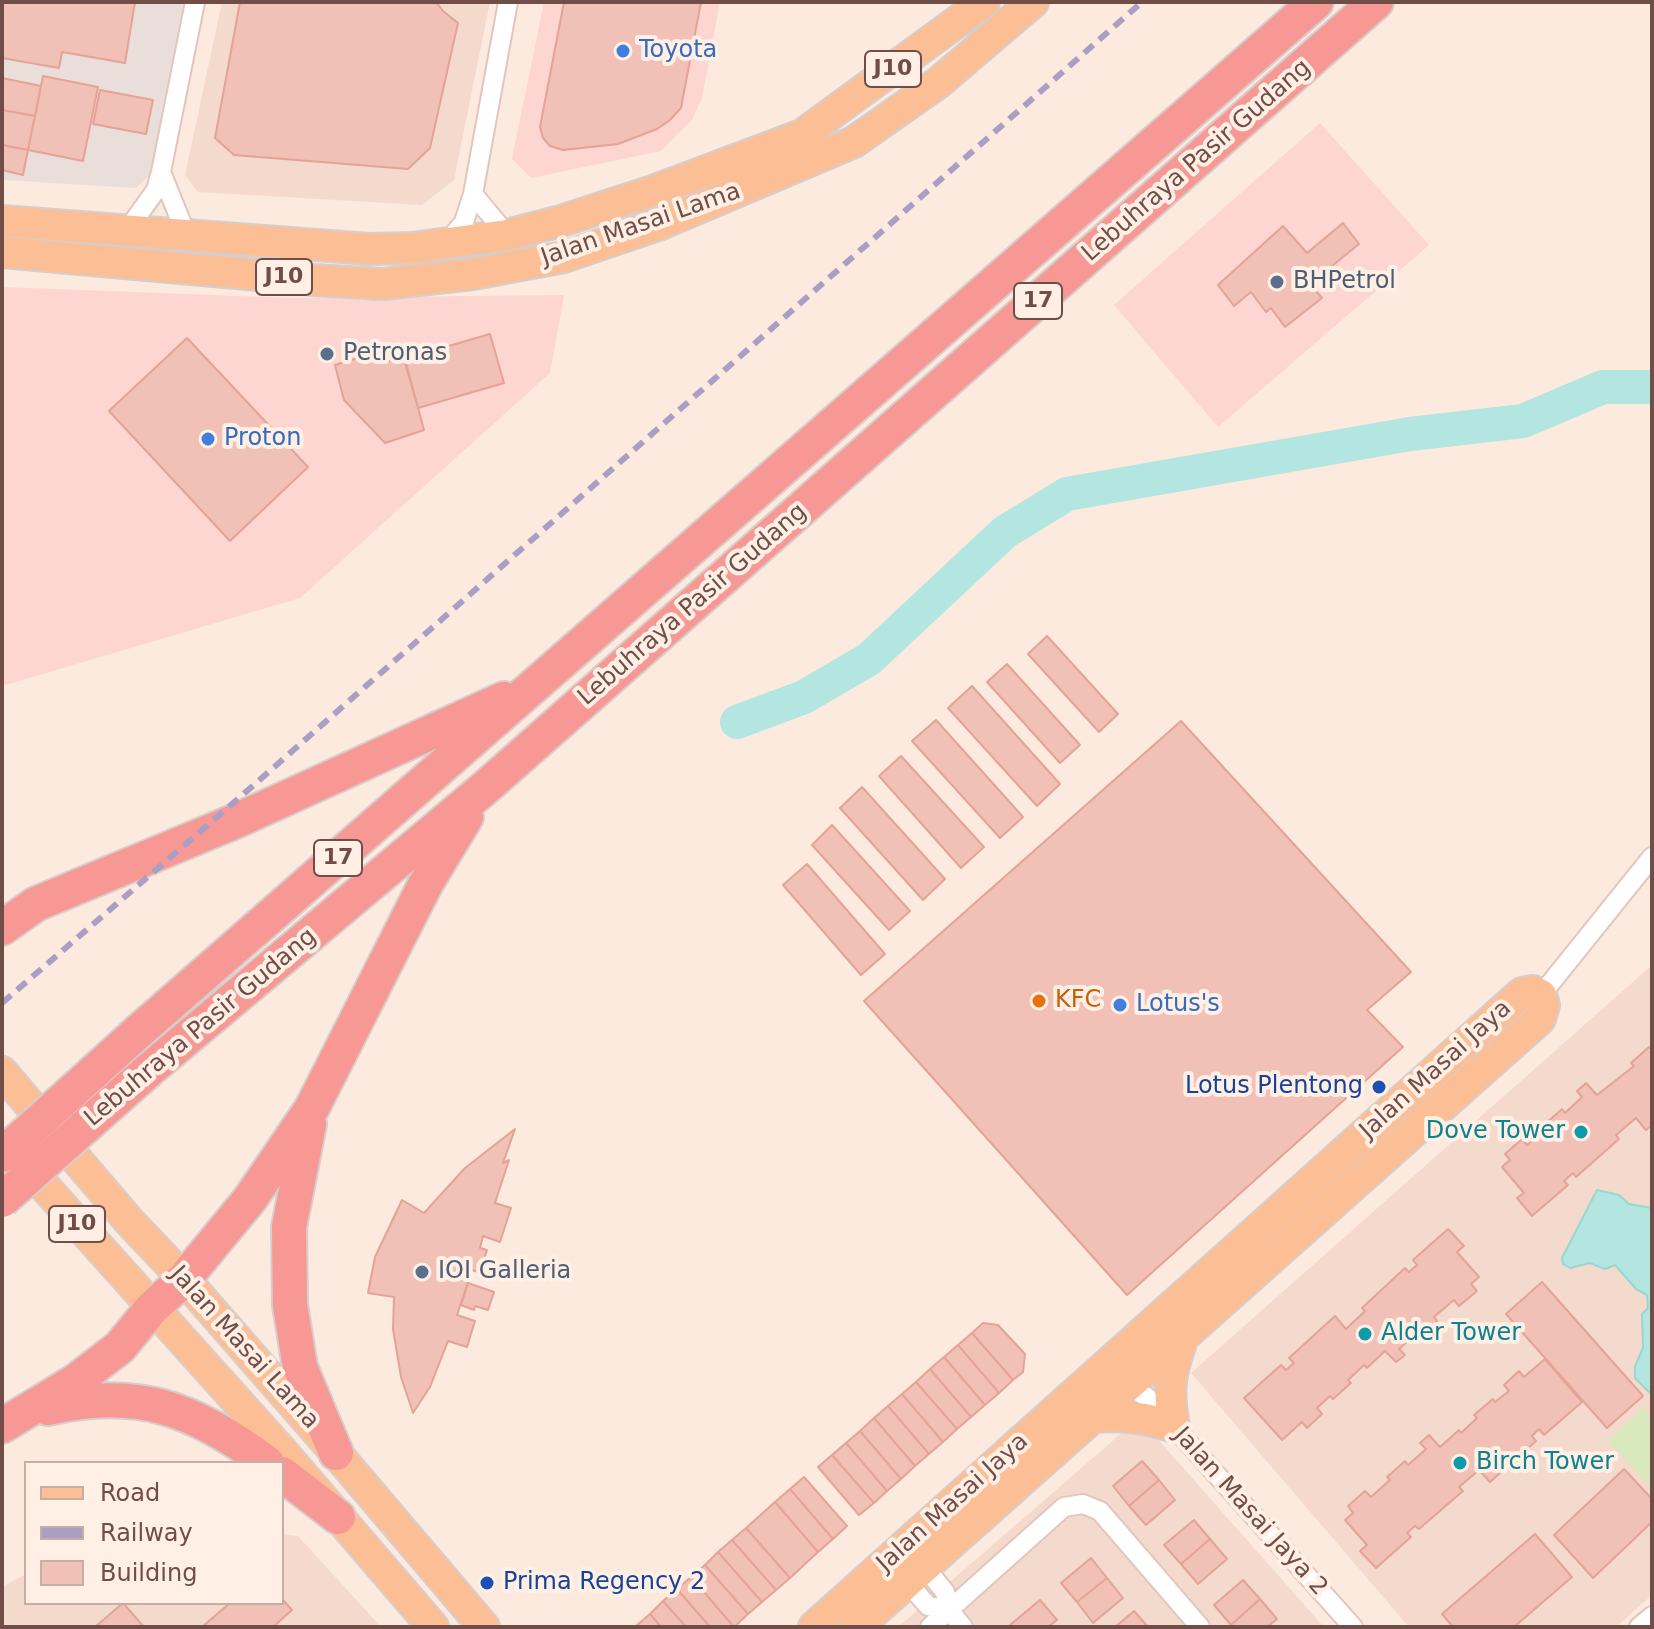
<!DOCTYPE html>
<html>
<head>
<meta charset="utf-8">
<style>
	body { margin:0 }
	#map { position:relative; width:1654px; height:1629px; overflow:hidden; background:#fceade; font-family:"DejaVu Sans",sans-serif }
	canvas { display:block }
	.frame { position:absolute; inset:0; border:4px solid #714d47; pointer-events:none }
	.legend { position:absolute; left:24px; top:1461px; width:260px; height:144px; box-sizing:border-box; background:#ffefe4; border:2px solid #c6aea5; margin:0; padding:10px 14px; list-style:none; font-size:24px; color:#714d47 }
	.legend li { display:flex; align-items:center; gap:16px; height:40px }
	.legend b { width:40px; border:2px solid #c6aea5 }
</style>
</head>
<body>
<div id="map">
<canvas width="1654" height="1629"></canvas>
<div class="frame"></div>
<ul class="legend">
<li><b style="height:10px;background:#fcbf95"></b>Road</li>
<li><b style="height:10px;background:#aa9ec4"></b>Railway</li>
<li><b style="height:22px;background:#f1c0b6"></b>Building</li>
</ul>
</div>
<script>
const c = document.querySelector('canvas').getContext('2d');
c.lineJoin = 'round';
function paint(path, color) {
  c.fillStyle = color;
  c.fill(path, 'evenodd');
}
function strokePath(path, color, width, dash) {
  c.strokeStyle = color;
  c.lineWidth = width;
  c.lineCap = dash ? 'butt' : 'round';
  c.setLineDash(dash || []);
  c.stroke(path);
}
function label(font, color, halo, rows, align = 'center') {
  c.font = font + ' "DejaVu Sans",sans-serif';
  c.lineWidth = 8;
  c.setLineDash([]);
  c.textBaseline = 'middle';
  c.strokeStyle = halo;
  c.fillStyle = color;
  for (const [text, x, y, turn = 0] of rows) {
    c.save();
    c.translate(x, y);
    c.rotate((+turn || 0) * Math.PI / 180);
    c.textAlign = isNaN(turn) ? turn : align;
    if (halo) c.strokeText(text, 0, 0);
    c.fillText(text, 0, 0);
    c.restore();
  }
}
const residential = new Path2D(`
	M222,2H490L454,180L422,205L198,192L185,175Z
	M1652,965V1595L1616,1627H1409L1191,1373Z
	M1139,1418L1324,1627H898Z
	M282,1534L298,1536L381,1627H2V1587L26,1574V1603H282Z`);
const commercial = new Path2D(`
	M544,2H720L702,98L692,120L661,151L531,178L512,159Z
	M1320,123L1429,245L1218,427L1114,305Z
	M2,287L289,298L564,295L550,373L300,598L2,686Z`);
const industrial = new Path2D(`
	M2,2H184L154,171L136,188L2,180Z`);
const green = new Path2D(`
	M1643,1408L1652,1418V1489L1608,1441Z`);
const water = new Path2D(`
	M1597,1190L1619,1195L1629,1204L1652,1208V1395L1635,1378V1366L1643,1348L1642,1314L1648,1308L1647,1295L1636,1289L1615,1265L1605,1269L1590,1263L1570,1268L1563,1264L1562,1258Z`);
const river = new Path2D(`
	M737,722L804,697L869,659L1005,532L1067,494L1410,434L1523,421L1603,387H1652`);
const building = new Path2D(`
	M2,2H135L125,63L62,52L59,68L2,58Z
	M240,2H436L443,11L458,23L430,148L408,169L234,155L215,138Z
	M564,2H701L681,108L670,120L657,129L618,144L563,150L550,146L543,138L540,127Z
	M43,76L98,87L83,161L28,150Z
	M2,78L41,86L35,116L2,110Z
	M100,90L153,100L146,134L93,124Z
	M2,110L35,116L28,150L2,145Z
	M2,145L28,150L23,175L2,170Z
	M1343,223L1359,244L1310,284L1322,298L1285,327L1271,308L1266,312L1251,292L1234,306L1218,285L1283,226L1307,253Z
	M490,334L504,383L418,408L404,359Z
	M187,338L308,467L230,541L109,411Z
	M381,351L384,363L404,356L424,430L385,443L344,400L335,365Z
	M1047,636L1118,714L1099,732L1028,654Z
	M1007,664L1080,745L1060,763L987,682Z
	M972,686L1060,784L1037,806L948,708Z
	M936,720L1023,817L1000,838L912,741Z
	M1181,721L1411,972L1367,1010L1403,1047L1127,1295L864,1001Z
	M901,756L984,847L961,868L879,776Z
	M862,787L945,879L923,900L840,808Z
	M832,825L910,911L889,930L812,845Z
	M807,864L885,954L861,975L783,885Z
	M1649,1047L1652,1050V1125L1646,1130L1636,1118L1616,1135L1619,1139L1576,1177L1573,1173L1564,1181L1568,1185L1532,1216L1517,1198L1524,1193L1502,1167L1510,1160L1505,1154L1522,1139L1527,1145L1547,1128L1544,1125L1562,1109L1565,1113L1582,1097L1577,1091L1586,1083L1597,1095L1634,1066L1631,1063Z
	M515,1129L503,1163L509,1160L495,1203L511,1208L500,1242L483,1236L480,1248L487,1250L483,1262L487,1264L484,1274L472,1270L457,1315L475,1321L467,1347L448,1341L430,1387L413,1413L401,1377L393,1329L394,1297L368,1293L375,1257L402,1200L424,1213L465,1168Z
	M1448,1229L1464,1246L1457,1252L1479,1277L1471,1284L1477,1291L1459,1306L1454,1300L1434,1317L1437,1321L1420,1336L1417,1333L1399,1349L1405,1355L1396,1362L1385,1351L1367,1368L1364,1365L1348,1380L1351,1383L1333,1399L1330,1396L1317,1408L1322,1414L1307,1428L1302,1422L1282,1440L1244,1398L1281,1365L1286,1370L1294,1363L1289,1358L1335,1316L1346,1329L1365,1311L1362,1308L1405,1268L1409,1272L1417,1265L1413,1260Z
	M1542,1282L1643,1396L1607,1428L1506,1314Z
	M468,1283L494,1292L488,1310L475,1306L474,1310L461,1305Z
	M983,1323L998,1325L1025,1354L1023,1372L1013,1380L972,1333Z
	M972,1333L1013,1380L999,1393L958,1345Z
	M958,1345L999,1393L985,1405L944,1357Z
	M944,1357L985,1405L971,1417L930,1369Z
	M1545,1359L1582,1402L1544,1435L1539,1429L1532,1436L1536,1441L1490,1482L1479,1470L1459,1487L1463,1491L1419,1529L1415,1526L1407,1533L1411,1537L1376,1568L1360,1551L1367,1545L1345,1520L1353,1513L1348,1506L1365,1491L1371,1497L1390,1480L1387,1477L1405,1461L1408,1465L1426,1449L1420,1443L1429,1435L1440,1447L1459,1430L1461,1433L1477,1418L1474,1415L1493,1399L1495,1402L1509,1391L1504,1385L1519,1371L1524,1377Z
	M930,1369L971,1417L957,1429L916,1382Z
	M916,1382L957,1429L943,1442L902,1394Z
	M902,1394L943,1442L929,1454L888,1406Z
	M888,1406L929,1454L915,1466L874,1418Z
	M874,1418L915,1466L901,1479L860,1431Z
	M860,1431L901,1479L887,1491L846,1443Z
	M846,1443L887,1491L874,1503L832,1455Z
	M832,1455L874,1503L859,1515L818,1467Z
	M1142,1461L1159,1480L1129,1506L1113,1486Z
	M1624,1469L1652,1499V1522L1593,1578L1554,1535Z
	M804,1477L847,1526L833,1539L790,1489Z
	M1159,1480L1175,1500L1146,1525L1129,1506Z
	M790,1489L833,1539L818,1552L775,1502Z
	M775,1502L818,1552L790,1578L746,1528Z
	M1194,1520L1210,1539L1181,1564L1164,1545Z
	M746,1528L790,1578L776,1590L732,1540Z
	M1535,1534L1572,1577L1514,1627H1453L1442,1614Z
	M1210,1539L1227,1559L1198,1584L1181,1564Z
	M732,1540L776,1590L762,1602L718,1552Z
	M718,1552L762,1602L748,1614L705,1565Z
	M1091,1558L1107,1578L1077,1602L1061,1583Z
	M705,1565L748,1614L734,1627L691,1577Z
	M691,1577L734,1627H710L677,1589Z
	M1107,1578L1123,1598L1093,1623L1077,1602Z
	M1243,1580L1260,1599L1231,1625L1214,1605Z
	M677,1589L710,1627H686L663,1601Z
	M282,1599L292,1610L273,1627H202L230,1603H282Z
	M1260,1599L1277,1619L1267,1627H1233L1231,1625Z
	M1040,1600L1057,1620L1048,1627H1012L1010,1625Z
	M663,1601L686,1627H661L650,1614Z
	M123,1603L144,1627H95Z
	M1134,1611L1148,1627H1115Z
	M650,1614L661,1627H637L636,1626Z`);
const street = new Path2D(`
	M161,172L186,234
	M473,194L507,235
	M128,229L156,190L161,172L195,2
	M446,244L464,222L473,194L508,2
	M1541,995L1652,857
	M1123,1383L1147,1397L1353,1627
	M919,1560L945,1592L949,1610L963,1627
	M902,1576L928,1606L949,1610
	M930,1627L1064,1507L1083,1504L1100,1511L1200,1627
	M1639,1627L1652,1616`);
const primary = new Path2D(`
	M2,221L369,249L412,248L507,235L561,221L653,191L802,135L984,2
	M2,252L314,280L383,284L473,274L564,257L658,225L854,142L938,83L1033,2
	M2,1072L129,1221L184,1279L336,1453L484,1627
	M17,1156L281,1450L433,1627
	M1092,1417C1123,1415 1145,1417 1174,1427C1167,1387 1170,1374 1183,1337
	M814,1627L1522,993L1533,991L1541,995L1544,1005L1540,1019L857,1627`);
const highway = new Path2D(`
	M2,928L36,904L238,820L504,699
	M138,1032L1316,2
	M150,1069L486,787L1376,2
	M309,1124L289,1227L290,1305L300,1367L336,1453
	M48,1408C137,1387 195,1409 267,1463
	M2,1426L76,1381L120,1347L152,1308L184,1279L250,1199L312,1108L425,885L466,817
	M282,1474L338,1517`);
const rail = new Path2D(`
	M2,1003L239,798L1142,2`);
const highwayBridge = new Path2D(`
	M2,1155L138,1032
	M2,1200L150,1069`);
const markers = [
	[623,51,8,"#3f7fe0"],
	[1277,282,8,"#5c6f8a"],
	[327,354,8,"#5c6f8a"],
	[208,439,8,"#3f7fe0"],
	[1039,1001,8,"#e8710a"],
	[1120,1005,8,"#3f7fe0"],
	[1379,1087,8,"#1a4fb4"],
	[1581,1132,8,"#0f9aa8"],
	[422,1272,8,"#5c6f8a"],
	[1365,1334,8,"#0f9aa8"],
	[1460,1463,8,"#0f9aa8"],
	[487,1583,8,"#1a4fb4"]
];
const shields = [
	[893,69,56],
	[284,277,56],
	[1038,301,48],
	[338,858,48],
	[77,1224,56]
];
const shieldNames = [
	["J10",893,69],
	["J10",284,277],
	["17",1038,301],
	["17",338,858],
	["J10",77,1224]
];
const shopNames = [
	["Toyota",639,51],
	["Proton",224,439],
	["Lotus's",1136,1005]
];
const streetNames = [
	["Lebuhraya Pasir Gudang",1197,161,-41],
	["Jalan Masai Lama",641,225,-19],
	["Lebuhraya Pasir Gudang",693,605,-41],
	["Lebuhraya Pasir Gudang",201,1028,-40],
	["Jalan Masai Jaya",1436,1070,-42],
	["Jalan Masai Lama",244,1348,48],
	["Jalan Masai Jaya",953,1503,-42],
	["Jalan Masai Jaya 2",1250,1512,48]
];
const serviceNames = [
	["BHPetrol",1293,282],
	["Petronas",343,354],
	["IOI Galleria",438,1272]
];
const foodNames = [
	["KFC",1055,1001]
];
const transitNames = [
	["Lotus Plentong",1363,1087],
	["Prima Regency 2",503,1583,"left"]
];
const cultureNames = [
	["Dove Tower",1565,1132,"right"],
	["Alder Tower",1381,1334],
	["Birch Tower",1476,1463]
];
paint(residential, '#f4dacd');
paint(commercial, '#fdd5d1');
paint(industrial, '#eadeda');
paint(green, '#d8e9bd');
paint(water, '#b3e5e1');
strokePath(water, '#99d7d3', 2);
strokePath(river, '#b3e5e1', 34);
paint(building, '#f1c0b6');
strokePath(building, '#e4a396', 2);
strokePath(street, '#e2c6bd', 22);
strokePath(primary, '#d7cdcb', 34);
strokePath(highway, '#d7cdcb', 38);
strokePath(street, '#fff', 18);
strokePath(primary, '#fcbf95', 30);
strokePath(highway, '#f79894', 34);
strokePath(rail, '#aa9ec4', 6, [12, 8]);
strokePath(highwayBridge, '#d7cdcb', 38, []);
strokePath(highwayBridge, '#f79894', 34);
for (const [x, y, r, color] of markers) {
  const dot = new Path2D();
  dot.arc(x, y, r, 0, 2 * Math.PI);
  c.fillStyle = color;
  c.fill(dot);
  strokePath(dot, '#ffefe4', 3);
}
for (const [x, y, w] of shields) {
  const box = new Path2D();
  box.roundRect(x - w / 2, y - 18, w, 36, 6);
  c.fillStyle = '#ffefe4';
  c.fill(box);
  strokePath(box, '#714d47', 2);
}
label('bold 22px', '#714d47', null, shieldNames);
label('24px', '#366cbe', '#ffefe4', shopNames, 'left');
label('24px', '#714d47', '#ffefe4', streetNames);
label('24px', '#4e5e75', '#ffefe4', serviceNames, 'left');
label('24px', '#c56008', '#ffefe4', foodNames, 'left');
label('24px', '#164399', '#ffefe4', transitNames, 'right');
label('24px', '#0d838f', '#ffefe4', cultureNames, 'left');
</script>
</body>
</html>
